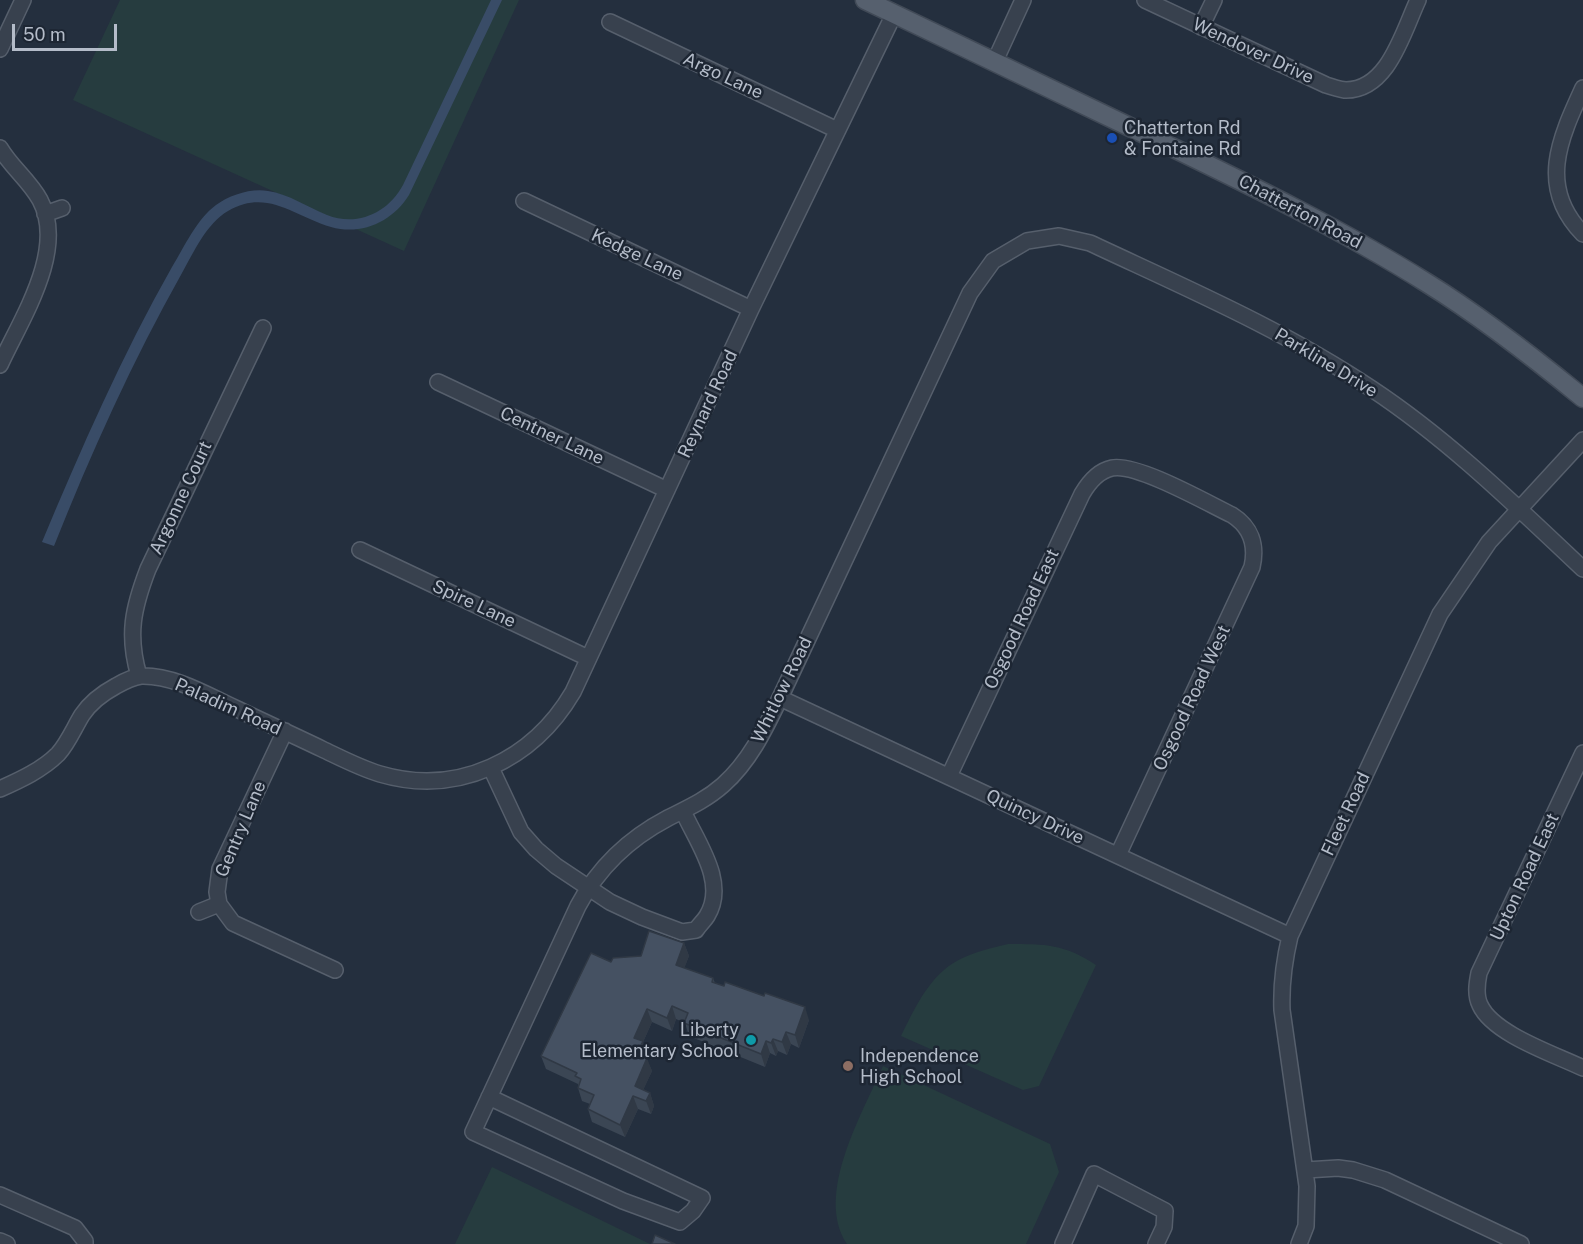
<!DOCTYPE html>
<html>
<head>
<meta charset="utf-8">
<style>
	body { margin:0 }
	#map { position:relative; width:1583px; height:1244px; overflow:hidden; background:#242f3e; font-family:"Public Sans",sans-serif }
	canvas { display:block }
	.scale { position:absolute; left:12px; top:24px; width:105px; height:27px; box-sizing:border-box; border:3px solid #b4bcc9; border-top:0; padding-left:8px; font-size:18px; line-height:21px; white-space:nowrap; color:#b4bcc9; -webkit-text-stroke:4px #1d2633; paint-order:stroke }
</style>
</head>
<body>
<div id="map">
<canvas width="1583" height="1244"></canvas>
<div class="scale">50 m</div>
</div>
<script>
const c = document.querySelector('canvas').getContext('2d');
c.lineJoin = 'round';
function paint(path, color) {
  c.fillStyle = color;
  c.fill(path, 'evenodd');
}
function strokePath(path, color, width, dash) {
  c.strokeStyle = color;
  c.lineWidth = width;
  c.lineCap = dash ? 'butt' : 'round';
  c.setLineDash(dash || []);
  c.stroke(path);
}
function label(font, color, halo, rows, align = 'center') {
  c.font = font + ' "Public Sans",sans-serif';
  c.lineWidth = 5;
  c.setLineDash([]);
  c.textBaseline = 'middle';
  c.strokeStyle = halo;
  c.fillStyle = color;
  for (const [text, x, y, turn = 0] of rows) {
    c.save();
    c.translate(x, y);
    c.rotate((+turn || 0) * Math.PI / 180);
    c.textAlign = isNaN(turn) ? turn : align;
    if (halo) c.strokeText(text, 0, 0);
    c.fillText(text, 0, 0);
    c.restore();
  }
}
const green = new Path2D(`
	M120,0H519L404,251L73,100Z
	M1008,944C1046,944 1064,944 1096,965L1039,1086L1023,1090L901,1036C912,1014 924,987 944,970C961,955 987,949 1008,944Z
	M883,1066L1050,1144L1059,1172L1026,1244H847C814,1194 863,1113 883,1066Z
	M492,1167L650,1244H455Z`);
const water = new Path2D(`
	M491,0H502L409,195C393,221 362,236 331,227C294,216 267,188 228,211C206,224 194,252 182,273C133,360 91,453 54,546L42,542C81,449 122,355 172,267C185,246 196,220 216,205C230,195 251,188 268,191C289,194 307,207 327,215C357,227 388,213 403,185Z`);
const minor = new Path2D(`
	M1145,0L1326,85C1332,87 1339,89 1345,90C1388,91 1403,32 1418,0
	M610,22L837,130
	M1201,27L1214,0
	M0,49L23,0
	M995,61L1023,0
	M1583,88C1560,138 1537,187 1583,234
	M0,148C11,167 29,180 40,200C67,250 21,319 0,365
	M524,201L751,309
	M45,214L62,208
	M438,382L667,490
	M360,550L588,658
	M139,676C127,635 133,608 148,569L263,328
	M780,698L1290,936
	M285,731L220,869L217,892L219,904L233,923L335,970
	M1583,753L1479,973C1477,983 1475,995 1480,1005C1493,1034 1554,1054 1583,1068
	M491,768L521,832L536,849L556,866L610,902L642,917L682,932L696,930C699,925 704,921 707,916C728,882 696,841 683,811
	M949,776L1082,494C1089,482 1098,471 1112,468C1137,463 1207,503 1232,515C1251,527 1257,545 1252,567L1118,855
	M0,789C20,780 42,770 58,754C68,743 74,728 82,715C90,703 103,693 116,686C123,682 133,677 141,676C174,675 207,695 235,708C264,722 293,735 322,749C341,758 360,768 380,774C458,797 533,760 573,692L751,309L894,14
	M199,912L219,904
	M489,1097L702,1198L693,1211L680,1222L623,1201L473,1132L578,906C598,868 630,838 668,818C688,808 706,800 723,785C750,761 765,729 780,698L970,293L993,261L1027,241L1059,236L1090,243C1186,288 1284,330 1372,389C1449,440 1516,506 1583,569
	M1306,1170L1338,1168L1353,1170L1385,1180L1521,1244
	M0,1195L75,1228L85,1241V1244
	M0,1241L7,1244
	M1063,1244L1094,1174L1165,1211L1164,1227L1156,1244
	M1299,1244L1306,1226L1307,1186L1282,1010C1281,984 1284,961 1290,936L1440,614L1489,542L1583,440`);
const major = new Path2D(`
	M865,0C963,47 1061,93 1159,141C1250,185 1341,229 1427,283C1482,317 1533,357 1583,398`);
const wall = new Path2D(`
	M684,943L689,956L684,968L713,978L715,983L809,1020L799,1048L791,1044L787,1055L778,1051L776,1056L770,1053L765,1067L689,1036L685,1023L676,1019L672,1031L652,1022L643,1042L647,1054L646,1058L652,1071L643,1090L650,1093L654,1106L651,1114L638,1109L625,1137L592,1122L588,1109L590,1104L582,1101L578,1088V1084L546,1069L541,1056L611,962L641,956Z`);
const shadedWall = new Path2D(`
	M684,943L689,956L681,977L676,965Z
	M672,1006L676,1019L672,1031L667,1018Z
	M805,1007L809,1020L799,1048L795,1035Z
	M647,1009L652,1022L643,1042L647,1054L642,1067L637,1054L634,1038Z
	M786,1032L791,1044L787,1055L782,1042Z
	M773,1039L778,1051L776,1056L771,1043Z
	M766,1041L770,1053L765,1067L761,1054Z
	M647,1058L652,1071L639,1099L635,1086Z
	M650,1093L654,1106L651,1114L646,1101Z
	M633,1096L638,1109L625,1137L620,1125Z`);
const building = new Path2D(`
	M649,931L684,943L676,965L713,978L712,982L724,986L725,982L764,996L765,993L805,1007L795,1035L786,1032L782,1042L773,1039L771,1043L766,1041L761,1054L684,1023L688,1013L672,1006L667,1018L647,1009L634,1038L643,1041L637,1054L647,1058L635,1086L650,1093L646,1101L633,1096L620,1125L588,1109L594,1095L578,1088L581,1079L575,1076L577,1073L541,1056L591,953L611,962L613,958L641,956Z
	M655,1235L675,1244H652Z`);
const markers = [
	[1112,138,6,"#1a4fb4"],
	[751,1040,6,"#0f9aa8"],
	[848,1066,6,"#8d6e63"]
];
const streetNames = [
	["Wendover Drive",1253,51,25],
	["Argo Lane",723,76,25],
	["Chatterton Road",1300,212,28],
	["Kedge Lane",637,255,25],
	["Parkline Drive",1326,363,31],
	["Reynard Road",708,404,-65],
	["Centner Lane",552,436,25],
	["Argonne Court",181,498,-65],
	["Spire Lane",474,604,25],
	["Osgood Road East",1022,619,-65],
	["Whitlow Road",782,690,-64],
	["Osgood Road West",1192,698,-65],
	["Paladim Road",228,707,24],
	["Fleet Road",1346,814,-65],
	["Quincy Drive",1035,817,25],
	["Gentry Lane",241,829,-67],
	["Upton Road East",1525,877,-65]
];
const poiNames = [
	["Chatterton Rd",1124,128],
	["& Fontaine Rd",1124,149],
	["Liberty",739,1030,"right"],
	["Elementary School",739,1051,"right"],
	["Independence",860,1056],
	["High School",860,1077]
];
paint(green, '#263c3f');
paint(water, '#394c67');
strokePath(minor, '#565f6c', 18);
strokePath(major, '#414a57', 21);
strokePath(minor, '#38414e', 15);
strokePath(major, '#56606e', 18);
paint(wall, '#3b4654');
paint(shadedWall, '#303945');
paint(building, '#455162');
strokePath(building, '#303945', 1.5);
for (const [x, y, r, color] of markers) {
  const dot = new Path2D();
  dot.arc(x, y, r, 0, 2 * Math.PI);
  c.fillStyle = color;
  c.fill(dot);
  strokePath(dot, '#1d2633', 2);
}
label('18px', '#b4bcc9', '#1d2633', streetNames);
label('18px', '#b4bcc9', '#1d2633', poiNames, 'left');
</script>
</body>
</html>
